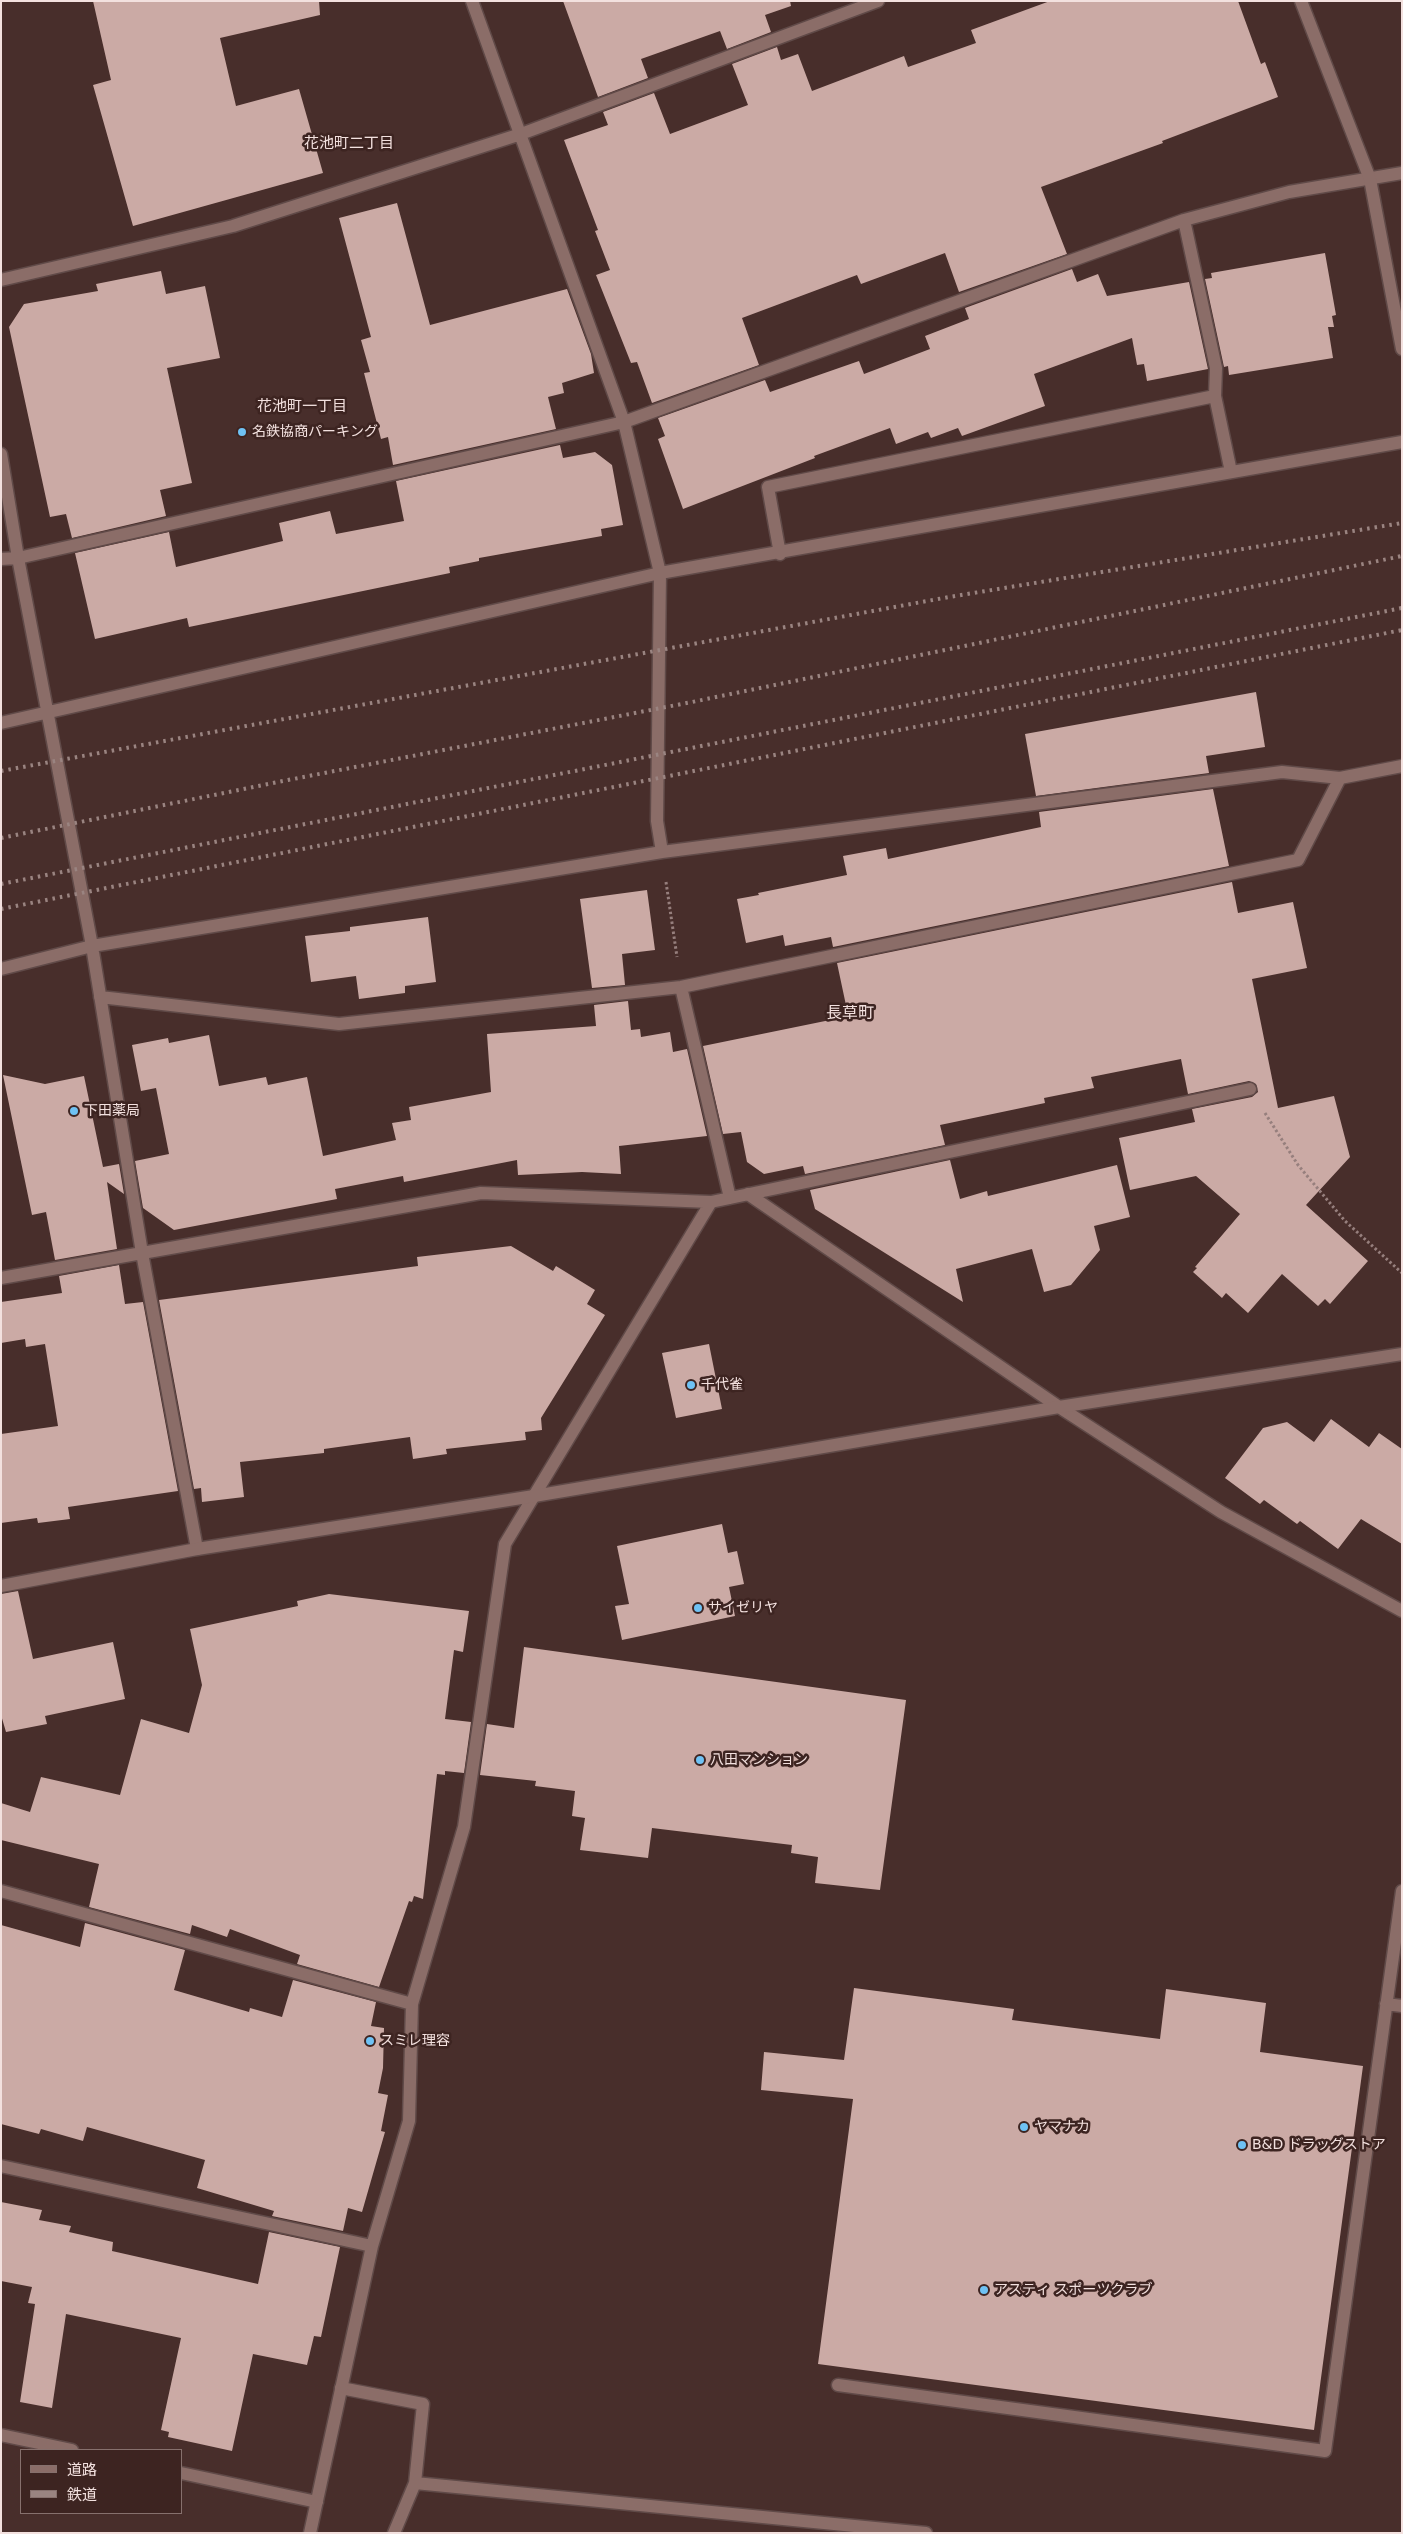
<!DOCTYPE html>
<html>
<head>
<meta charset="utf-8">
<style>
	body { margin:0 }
	#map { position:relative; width:1403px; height:2534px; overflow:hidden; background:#482e2b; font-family:"DejaVu Sans","Noto Sans JP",sans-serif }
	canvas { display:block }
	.frame { position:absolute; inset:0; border:2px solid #f3e1df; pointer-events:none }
	.legend { position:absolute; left:20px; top:2449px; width:162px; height:65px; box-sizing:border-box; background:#3d2421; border:1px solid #86706d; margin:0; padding:6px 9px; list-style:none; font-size:15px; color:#f3e1df }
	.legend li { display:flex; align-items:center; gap:10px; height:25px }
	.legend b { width:25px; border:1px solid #86706d }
</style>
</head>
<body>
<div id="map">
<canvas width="1403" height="2534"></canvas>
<div class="frame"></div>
<ul class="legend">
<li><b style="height:6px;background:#8b6d68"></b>道路</li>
<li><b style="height:6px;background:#9a8481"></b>鉄道</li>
</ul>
</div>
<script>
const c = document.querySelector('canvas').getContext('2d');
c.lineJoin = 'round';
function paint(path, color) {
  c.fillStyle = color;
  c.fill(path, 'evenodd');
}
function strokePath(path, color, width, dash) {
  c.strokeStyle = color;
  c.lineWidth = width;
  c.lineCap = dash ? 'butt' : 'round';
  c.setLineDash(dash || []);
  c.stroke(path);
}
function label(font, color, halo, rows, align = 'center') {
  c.font = font + ' "DejaVu Sans","Noto Sans JP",sans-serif';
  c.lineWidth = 5;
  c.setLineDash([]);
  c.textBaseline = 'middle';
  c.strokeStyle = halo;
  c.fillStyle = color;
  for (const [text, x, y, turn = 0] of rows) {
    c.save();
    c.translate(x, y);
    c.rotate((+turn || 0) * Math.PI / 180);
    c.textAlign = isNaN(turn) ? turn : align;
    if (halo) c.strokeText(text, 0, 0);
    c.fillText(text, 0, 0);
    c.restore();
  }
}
const building = new Path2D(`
	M93,1H319L320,15L220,38L236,106L299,89L323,173L133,226L93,85L111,80Z
	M563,1H790L791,6L765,15L771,32L727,49L720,31L641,59L648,78L598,97Z
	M1050,1H1238L1261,64L1265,62L1278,97L1162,141L1163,143L1041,187L1067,254L959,292L945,253L861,284L857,275L742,318L759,365L652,403L637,362L631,363L596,275L610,270L595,231L598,230L564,140L608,125L603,112L654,93L670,134L748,105L732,64L777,47L781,60L798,54L812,91L904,56L908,67L976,43L971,30Z
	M397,203L430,325L567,289L591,354L594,373L562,383L564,393L548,397L556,429L393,465L388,437L381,439L364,373L370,372L361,340L371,337L339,218Z
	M1325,253L1336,315L1332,316L1334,327H1328L1333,358L1229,375L1228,366L1224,367L1205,279L1212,278L1211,273Z
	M1072,269L1077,282L1098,274L1107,296L1189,282L1208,369L1147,381L1144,364L1137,365L1132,338L1034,374L1045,406L962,436L958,428L931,438L928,432L896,444L890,428L814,456L815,458L683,509L658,439L665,436L658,418L765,380L770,392L859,361L864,374L930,349L925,336L969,319L965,308Z
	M161,271L166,294L205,286L220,358L167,368L192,483L160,490L166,516L72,538L66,514L50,517L9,327L24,304L98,291L96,284Z
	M560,445L563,458L595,452L612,465L623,525L601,529L602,536L479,558V561L449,567L450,573L189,627L187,618L95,639L75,553L169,532L176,567L283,541L279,523L330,511L336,534L404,521L396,481Z
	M1256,692L1265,747L1206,756L1209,773L1036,796L1025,734Z
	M1213,789L1229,866L833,947L831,937L785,946L783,935L746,943L737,899L759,895L758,893L847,875L843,856L886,848L888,859L1041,827L1039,812Z
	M1232,882L1238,913L1293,902L1307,968L1252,979L1278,1108L1334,1096L1350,1157L1306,1205L1368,1261L1330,1304L1325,1299L1318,1306L1282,1274L1248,1313L1226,1293L1222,1298L1193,1272L1197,1268L1195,1267L1240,1214L1196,1176L1130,1190L1119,1138L1195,1122L1192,1109L1252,1097L1258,1092L1256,1084L1249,1081L1188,1094L1181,1059L1091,1077L1094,1088L1044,1098L1045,1103L940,1125L945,1145L805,1174L803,1166L764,1174L747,1162L741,1132L723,1134L703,1046L835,1019L834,1013L847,1010L837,963Z
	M647,890L655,950L622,954L625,985L592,988L580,899Z
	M428,917L436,982L405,986V993L359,999L356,976L311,982L305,936L350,931V927Z
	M628,1001L631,1030L640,1029L641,1037L670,1032L673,1052L687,1049L707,1136L619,1146L621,1174L582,1172L518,1175L517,1160L404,1182L403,1176L335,1189L337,1199L174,1230L143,1208L135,1161L169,1154L156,1088L141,1091L132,1045L168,1038L169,1043L209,1035L219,1086L266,1077L268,1085L307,1077L323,1156L396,1140L392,1123L411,1120L409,1107L491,1092L487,1034L596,1026L594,1005Z
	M3,1075L45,1084L84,1076L103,1167L119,1164L124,1194L107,1182L117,1249L55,1260L46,1212L32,1215Z
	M950,1160L960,1199L987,1191L988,1196L1117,1165L1130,1217L1094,1226L1100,1250L1071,1285L1044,1292L1032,1249L956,1269L963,1302L815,1209L810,1190Z
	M511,1246L553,1271L556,1266L595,1290L587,1304L605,1315L541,1418L542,1430L525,1432L526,1440L446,1449L447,1454L413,1459L410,1437L324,1449V1453L240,1462L244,1497L202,1502L201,1488L194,1489L159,1300L418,1266L417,1257Z
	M119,1265L125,1304L143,1302L178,1491L68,1507L70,1519L38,1523L37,1518L1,1523V1434L58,1426L45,1344L26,1347L25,1339L1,1343V1302L62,1293L59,1276Z
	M709,1344L722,1409L676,1418L662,1353Z
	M1331,1419L1369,1447L1379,1433L1402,1449V1544L1361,1519L1338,1549L1300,1521L1297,1524L1264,1500L1260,1504L1225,1478L1263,1428L1287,1422L1314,1442Z
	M722,1524L728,1553L737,1551L744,1584L729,1587L735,1616L622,1640L615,1606L629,1604L617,1546Z
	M18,1591L33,1659L113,1642L125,1699L45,1716L47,1724L6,1732L1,1715V1594Z
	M329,1594L469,1611L463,1652L454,1650L445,1719L471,1722L464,1773L445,1771V1775L437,1774L423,1899L414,1896L412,1902L409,1901L379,1987L297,1964L300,1955L230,1929L227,1937L192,1925L190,1934L89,1907L99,1864L1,1840V1803L30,1812L41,1777L120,1795L141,1719L189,1733L202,1685L190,1629L298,1606L297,1601Z
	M524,1647L906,1700L880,1890L815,1883L818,1857L791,1853L792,1845L652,1828L648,1858L580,1850L585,1818L572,1816L575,1791L535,1786L536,1781L480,1775L487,1724L514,1728Z
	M85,1923L185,1950L174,1990L249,2012L250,2008L282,2017L293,1980L376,2002L371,2026L384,2028L383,2068L378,2093L388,2095L381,2131L385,2132L362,2212L348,2208L343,2231L272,2216L274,2211L197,2188L205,2160L87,2127L83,2141L41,2129L39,2134L1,2124V1925L80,1947Z
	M854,1988L1014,2009L1012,2020L1160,2039L1166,1989L1266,2003L1260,2052L1363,2066L1314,2430L818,2364L853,2099L761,2090L764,2052L844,2060Z
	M1,2202L42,2210L39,2220L71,2226L69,2232L113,2242L112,2251L258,2284L269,2232L340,2247L321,2337L314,2336L307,2365L253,2354L232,2451L168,2437L169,2432L161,2430L181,2338L66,2314L52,2408L20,2402L35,2304L28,2303L32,2287L1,2281Z`);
const path = new Path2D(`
	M666,882L677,957
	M1265,1113L1298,1165L1345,1221L1402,1273`);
const service = new Path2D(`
	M1386,2004L1402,2006
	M838,2385L1325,2451L1402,1891
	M341,2388L423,2404L415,2483
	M394,2533L415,2483L926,2533`);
const minor = new Path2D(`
	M472,1L624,422L660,573L657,821L662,852
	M1184,220L1216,368L1215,396L1231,472
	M1,280L233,226L521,134L878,1
	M1,454L18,558L92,946L142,1253L197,1549
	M780,554L768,487L1215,396
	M1,559L18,558L624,422L1184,220L1289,192L1402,173
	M1,723L660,573L1402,442
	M1,969L92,946L662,852L1282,772L1340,778L1402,766
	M681,987L730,1198
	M100,997L339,1024L681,987L1298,860L1340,778
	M748,1194L1059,1407L1221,1512L1402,1611
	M1,1278L481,1193L711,1202L1250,1089
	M1,1891L412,2004
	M1,2166L372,2246
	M1,2435L72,2450
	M181,2473L317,2502
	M310,2533L372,2246L409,2121L412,2004L464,1827L505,1544L711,1202`);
const tertiary = new Path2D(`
	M1301,1L1370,179L1402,349
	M1,1586L197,1549L534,1496L1059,1407L1402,1354`);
const rail = new Path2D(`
	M1,771L949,597L1402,523
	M1,838L288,780L692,702L1402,556
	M1,884L1402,608
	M1,909L1402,630`);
const markers = [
	[242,432,5,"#6fc2f4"],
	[74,1111,5,"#6fc2f4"],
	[691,1385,5,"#6fc2f4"],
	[698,1608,5,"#6fc2f4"],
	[700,1760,5,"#6fc2f4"],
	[370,2041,5,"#6fc2f4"],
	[1024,2127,5,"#6fc2f4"],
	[1242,2145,5,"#6fc2f4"],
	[984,2290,5,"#6fc2f4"]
];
const poiNames = [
	["名鉄協商パーキング",252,432],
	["下田薬局",84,1111],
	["千代雀",701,1385],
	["サイゼリヤ",708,1608],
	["八田マンション",710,1760],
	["スミレ理容",380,2041],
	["ヤマナカ",1034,2127],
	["B&D ドラッグストア",1252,2145],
	["アスティ スポーツクラブ",994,2290]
];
const neighbourhoodNames = [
	["花池町二丁目",349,144],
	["花池町一丁目",302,407]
];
const quarterNames = [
	["長草町",850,1014]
];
paint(building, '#cbaaa5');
strokePath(service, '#604a48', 15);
strokePath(minor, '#604a48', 15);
strokePath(tertiary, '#604a48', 15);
strokePath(path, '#967f7d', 3, [2.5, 2.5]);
strokePath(service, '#8b6d68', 12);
strokePath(minor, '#8b6d68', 12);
strokePath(tertiary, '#8b6d68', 12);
strokePath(rail, '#9a8481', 4, [2.5, 5]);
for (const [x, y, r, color] of markers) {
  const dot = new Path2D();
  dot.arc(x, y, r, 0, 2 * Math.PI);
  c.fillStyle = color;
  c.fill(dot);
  strokePath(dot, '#3d2421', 2);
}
label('14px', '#f3e1df', '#3d2421', poiNames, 'left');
label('15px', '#f3e1df', '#3d2421', neighbourhoodNames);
label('16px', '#f3e1df', '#3d2421', quarterNames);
</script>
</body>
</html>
